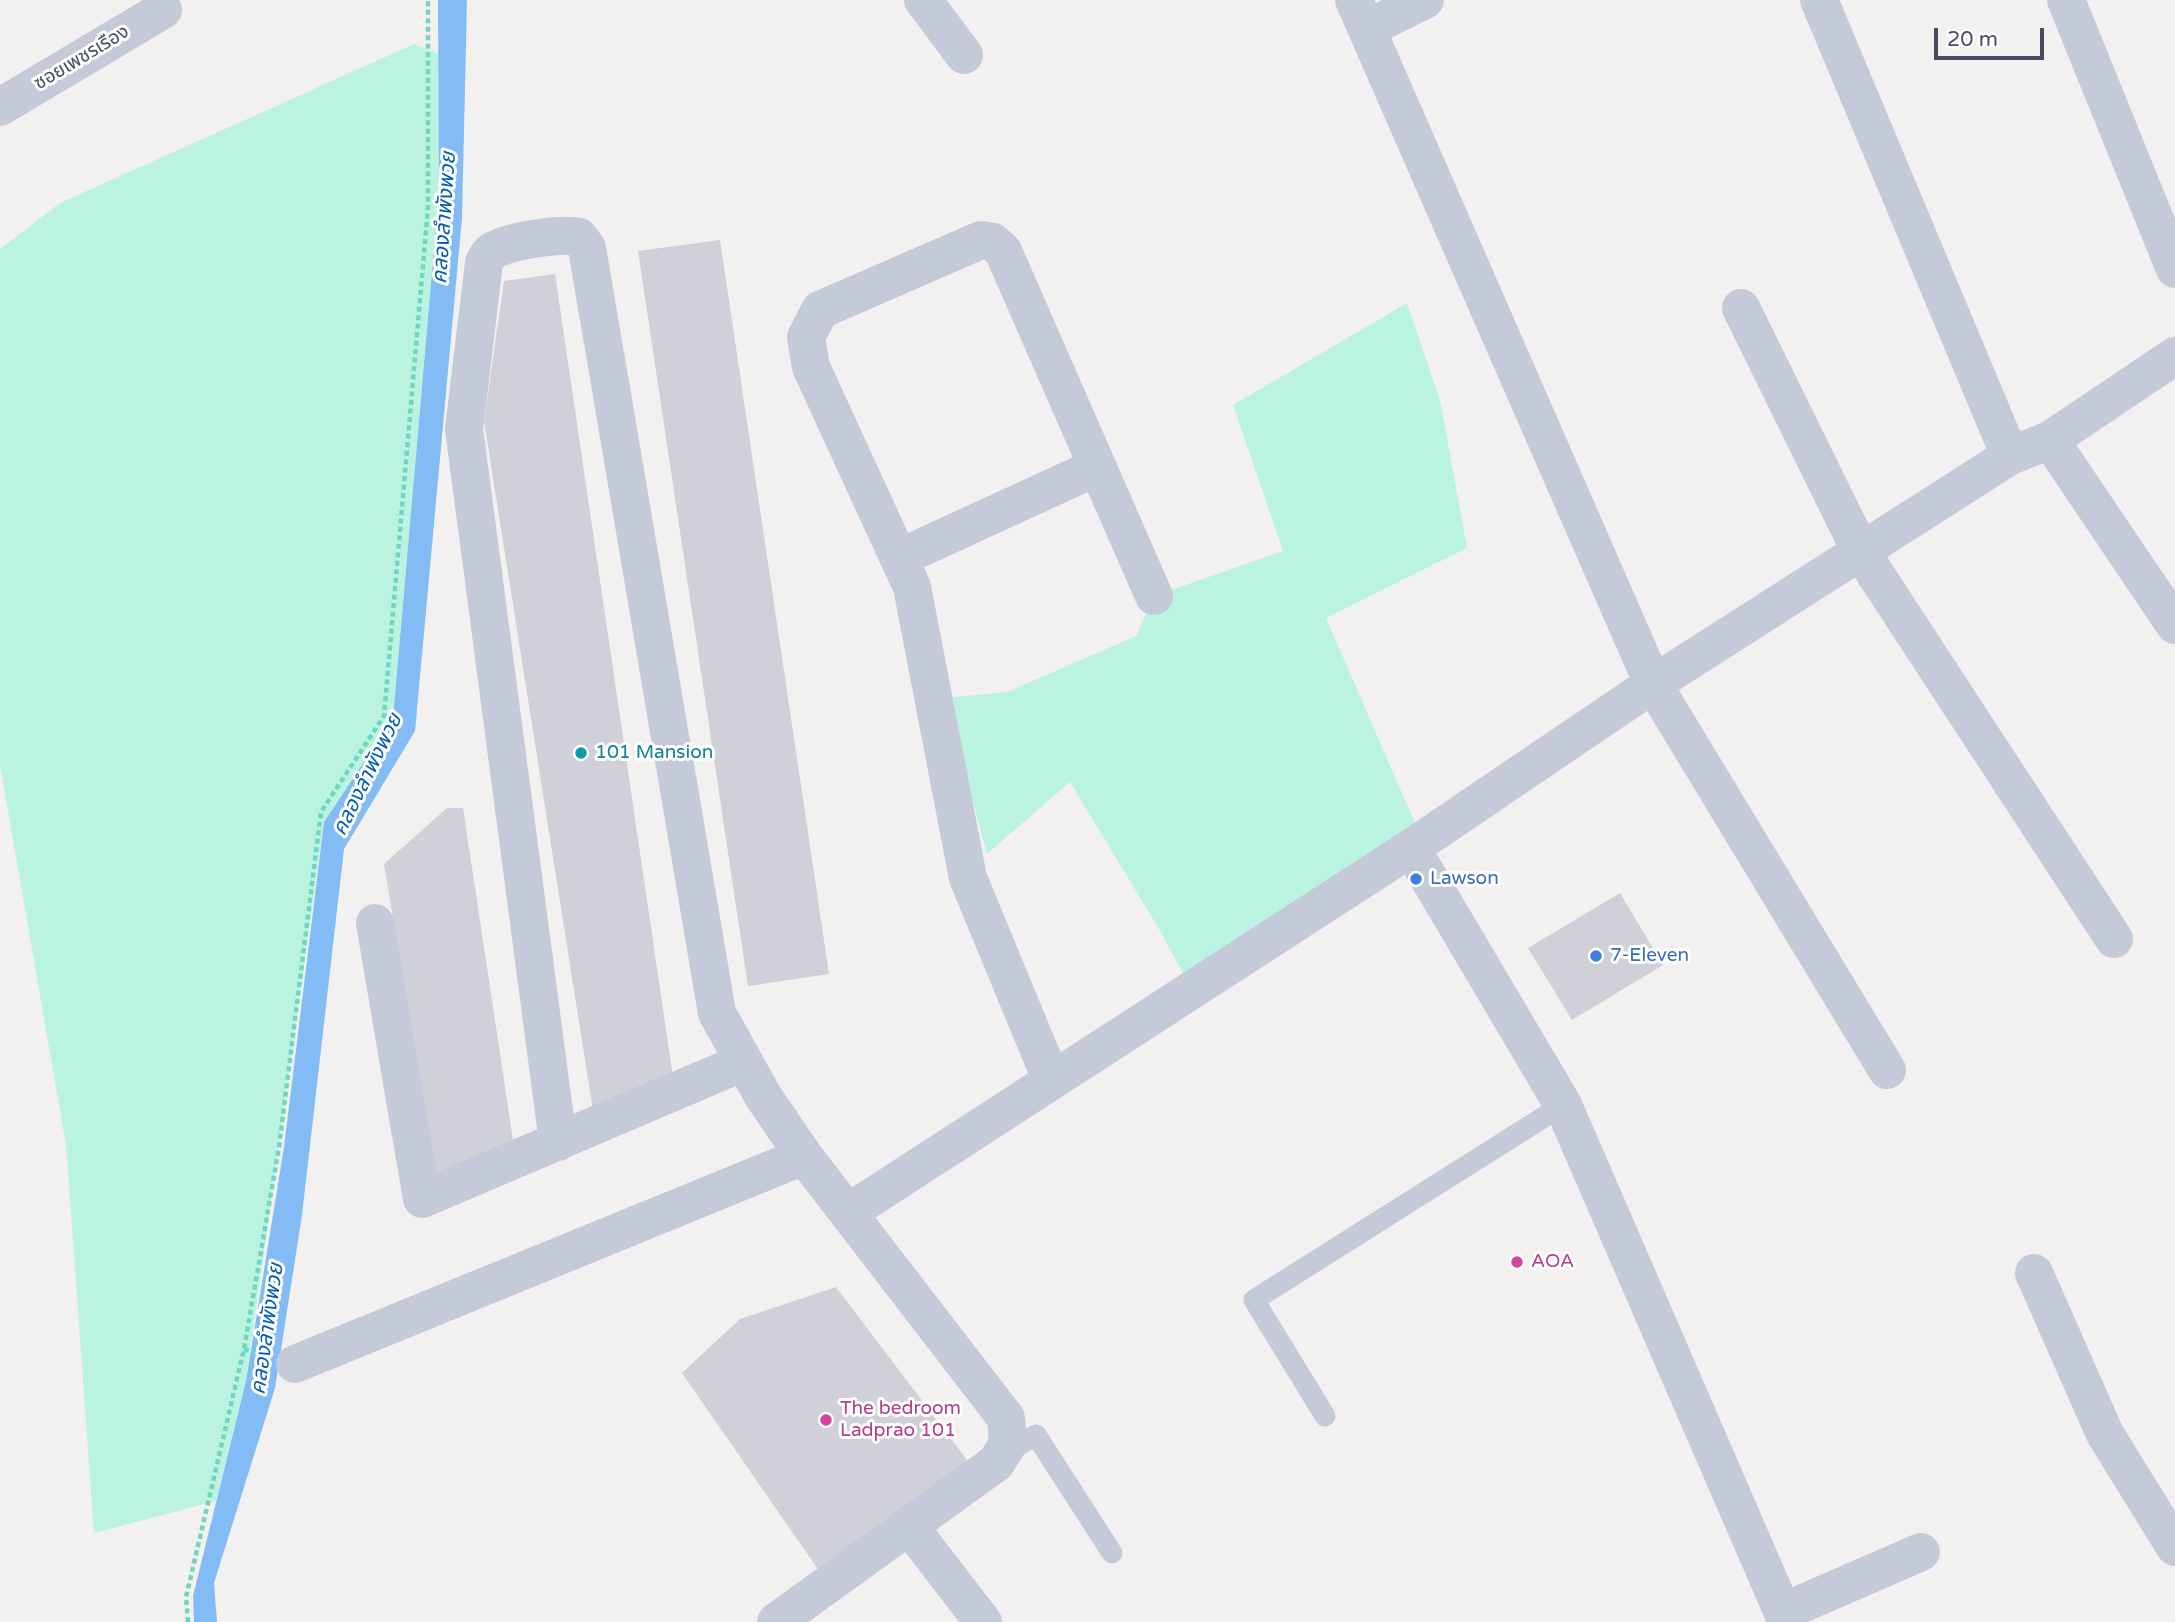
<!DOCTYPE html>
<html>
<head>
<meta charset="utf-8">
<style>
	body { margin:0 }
	#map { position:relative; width:2175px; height:1622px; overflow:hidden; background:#f3f0f0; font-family:"Varela Round",sans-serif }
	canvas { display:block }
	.scale { position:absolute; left:1934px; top:28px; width:110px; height:32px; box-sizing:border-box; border:4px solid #464c5f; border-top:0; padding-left:9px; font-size:21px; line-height:24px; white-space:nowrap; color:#464c5f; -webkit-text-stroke:5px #fff; paint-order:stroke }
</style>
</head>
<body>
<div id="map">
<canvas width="2175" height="1622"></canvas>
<div class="scale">20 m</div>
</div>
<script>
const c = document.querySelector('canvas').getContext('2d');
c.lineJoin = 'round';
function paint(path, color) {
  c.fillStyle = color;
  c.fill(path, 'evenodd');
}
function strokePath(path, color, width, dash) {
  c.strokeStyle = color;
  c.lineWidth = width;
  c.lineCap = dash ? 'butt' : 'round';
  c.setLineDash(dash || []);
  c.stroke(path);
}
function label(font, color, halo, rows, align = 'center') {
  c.font = font + ' "Varela Round","Noto Sans Thai",sans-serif';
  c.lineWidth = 6;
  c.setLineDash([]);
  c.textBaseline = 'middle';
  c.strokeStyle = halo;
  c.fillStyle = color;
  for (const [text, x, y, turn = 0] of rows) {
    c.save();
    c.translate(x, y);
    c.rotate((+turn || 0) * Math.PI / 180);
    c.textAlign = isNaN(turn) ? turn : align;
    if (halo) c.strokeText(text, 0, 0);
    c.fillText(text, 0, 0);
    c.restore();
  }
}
const green = new Path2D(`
	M414,44L439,54V192L393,718L324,822L246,1381L216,1501L94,1533L66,1145L0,765V249L60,203Z
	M1407,303L1440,400L1467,548L1326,618L1418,830L1184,975L1159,929L1070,782L987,854L945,698L1007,692L1136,636L1154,596L1283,551L1233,405Z`);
const water = new Path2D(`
	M438,0H467L462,218L415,731L344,849L302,1215L275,1388L214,1583L217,1622H194L193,1596L246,1381L284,1147L324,822L393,718L439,192Z`);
const building = new Path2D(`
	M720,240L829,974L748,986L638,251Z
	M555,274L674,1084L594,1117L484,421L504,281Z
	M447,808H463L514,1147L437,1185L384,864Z
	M1620,893L1663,965L1572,1020L1528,948Z
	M836,1287L973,1468L822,1575L682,1373L740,1319Z`);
const path = new Path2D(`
	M244,1349L260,1354
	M188,1622L186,1597L244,1349L279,1147L321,812L384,716L428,207V0`);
const lane = new Path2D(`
	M1325,1416L1254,1300L1563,1105
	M1002,1455L1036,1435L1112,1553`);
const street = new Path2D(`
	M923,0L964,55
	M1354,0L1653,684L1887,1070
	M1819,0L2010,456
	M2066,0L2175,269
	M1368,28L1425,0
	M0,107L163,10
	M1741,308L1861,552L2114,939
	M2050,440L2175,625
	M899,558L1097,467
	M1411,848L1563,1105L1787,1622
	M375,923L422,1199L744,1062
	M1051,1079L968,878L912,587L811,367L806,337L820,310L981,240L993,242L1003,251L1154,596
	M558,1142L464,429L484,263C486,259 487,255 490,253C502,241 563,233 579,237L587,248L717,1013L763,1096L804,1156L1006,1418L1008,1444L996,1463L776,1622
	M849,1212L1411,848L1653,684L2010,456L2050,440L2175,356
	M2034,1273L2105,1434L2175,1547
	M295,1364L804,1156
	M909,1526L983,1622
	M1783,1612L1921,1552`);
const markers = [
	[581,753,7,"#0f9aa8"],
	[1416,879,7,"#3f7fe0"],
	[1596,956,7,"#3f7fe0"],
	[1517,1262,7,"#d1479c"],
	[826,1420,7,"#d1479c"]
];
const streetNames = [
	["ซอยเพชรเรือง",82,58,-31]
];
const cultureNames = [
	["101 Mansion",595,753]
];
const shopNames = [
	["Lawson",1430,879],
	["7-Eleven",1610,956]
];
const hotelNames = [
	["AOA",1531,1262],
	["The bedroom",840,1409],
	["Ladprao 101",840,1431]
];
const waterNames = [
	["คลองลำพังพวย",445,218,-86],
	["คลองลำพังพวย",368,775,-64],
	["คลองลำพังพวย",268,1329,-82]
];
paint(green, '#baf4e1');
paint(water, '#83bcf5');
paint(building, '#cfd0d8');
strokePath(path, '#6fd6c1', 4.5, [5, 3.5]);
strokePath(lane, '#c5cad8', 21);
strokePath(street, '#c5cad8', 38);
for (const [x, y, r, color] of markers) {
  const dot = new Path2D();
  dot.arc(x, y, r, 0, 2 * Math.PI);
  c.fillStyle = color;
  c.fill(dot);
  strokePath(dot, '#fff', 2.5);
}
label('19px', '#464c5f', '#fff', streetNames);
label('19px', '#0d838f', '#fff', cultureNames, 'left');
label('19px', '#366cbe', '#fff', shopNames, 'left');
label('19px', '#b23c85', '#fff', hotelNames, 'left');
label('italic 21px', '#005bb8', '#fff', waterNames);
</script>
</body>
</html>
